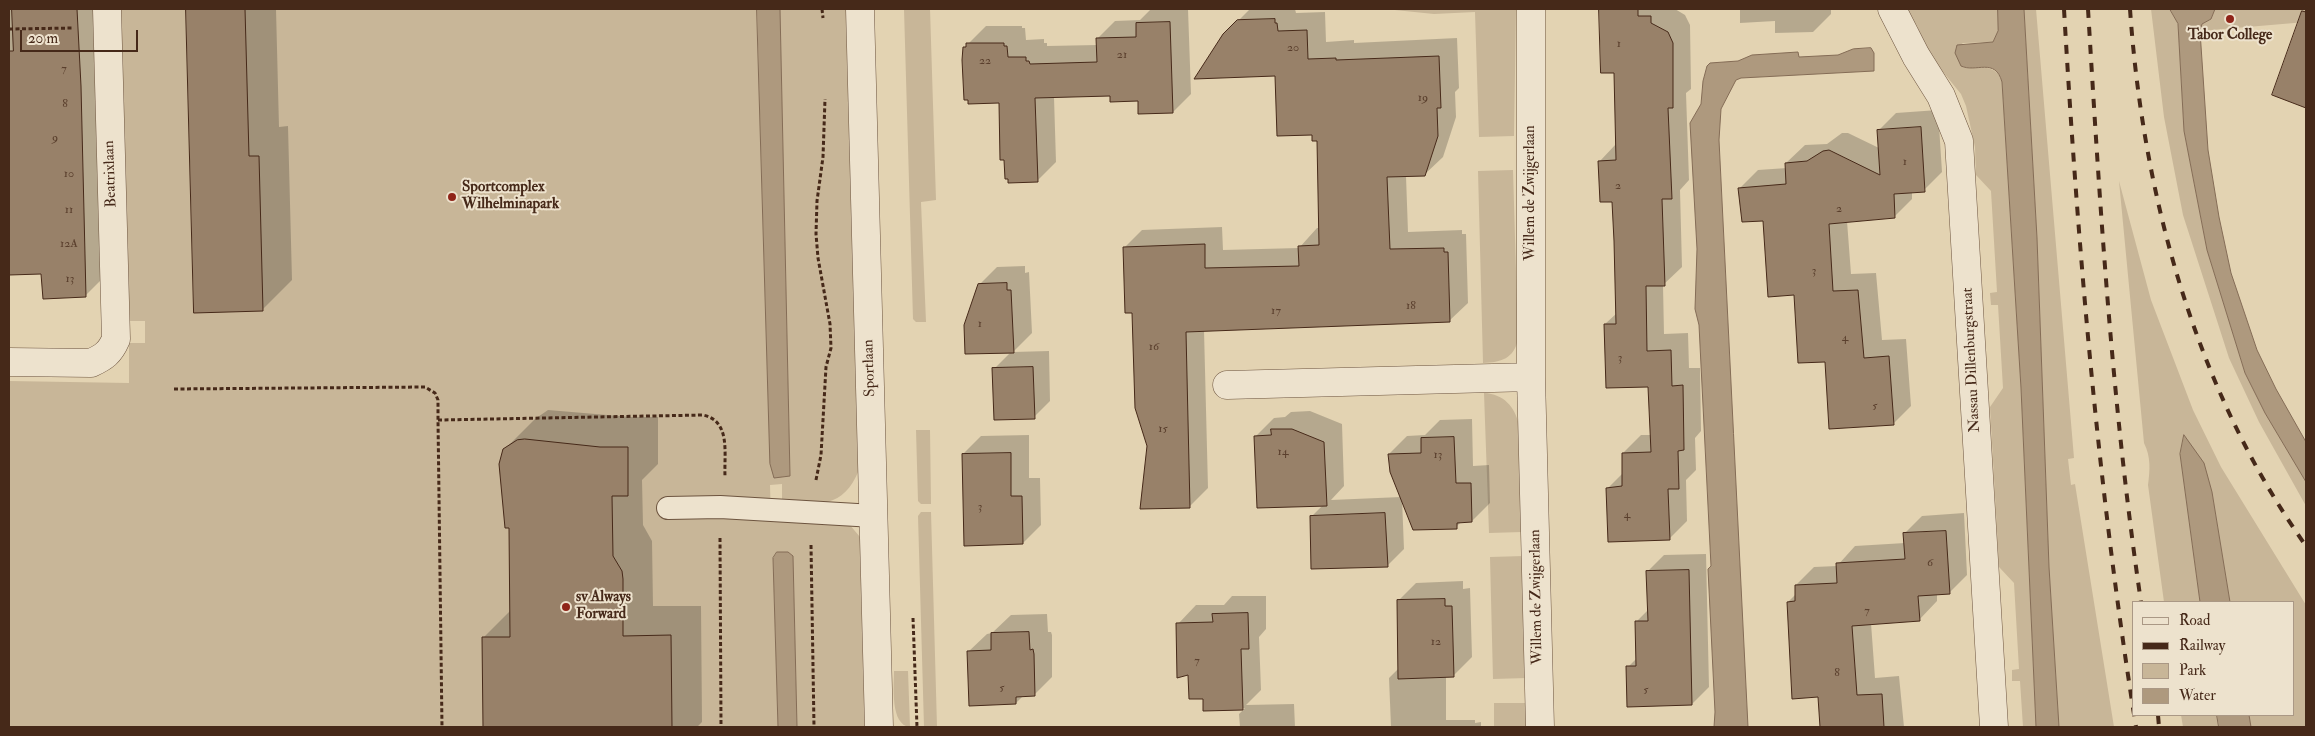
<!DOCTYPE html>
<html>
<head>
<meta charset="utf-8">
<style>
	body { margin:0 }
	#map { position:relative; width:2315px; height:736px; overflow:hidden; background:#e3d3b2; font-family:"IM FELL Double Pica",serif }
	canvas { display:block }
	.frame { position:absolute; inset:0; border:10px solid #462919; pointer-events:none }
	.legend { position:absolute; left:2132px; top:601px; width:162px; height:115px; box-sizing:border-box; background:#ede2cd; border:1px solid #aa9885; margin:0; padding:6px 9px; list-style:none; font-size:15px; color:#462919 }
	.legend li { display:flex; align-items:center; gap:10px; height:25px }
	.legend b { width:25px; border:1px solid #aa9885 }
	.scale { position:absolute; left:20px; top:30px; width:118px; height:22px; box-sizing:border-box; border:2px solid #462919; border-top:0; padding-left:6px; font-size:15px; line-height:18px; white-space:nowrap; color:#462919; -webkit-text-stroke:4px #ede2cd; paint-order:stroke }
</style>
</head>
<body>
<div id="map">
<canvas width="2315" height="736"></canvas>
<div class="frame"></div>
<ul class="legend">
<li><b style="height:6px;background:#ede2cd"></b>Road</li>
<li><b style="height:6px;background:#462919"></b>Railway</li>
<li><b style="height:14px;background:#c8b698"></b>Park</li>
<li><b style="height:14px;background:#ae997e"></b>Water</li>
</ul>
<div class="scale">20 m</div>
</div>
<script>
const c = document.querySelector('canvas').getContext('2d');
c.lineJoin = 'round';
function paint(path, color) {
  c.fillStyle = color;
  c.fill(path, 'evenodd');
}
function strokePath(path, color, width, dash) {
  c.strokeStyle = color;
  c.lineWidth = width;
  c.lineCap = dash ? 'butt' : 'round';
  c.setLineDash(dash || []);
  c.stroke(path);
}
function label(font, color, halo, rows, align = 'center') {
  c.font = font + ' "IM FELL Double Pica",serif';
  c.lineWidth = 4;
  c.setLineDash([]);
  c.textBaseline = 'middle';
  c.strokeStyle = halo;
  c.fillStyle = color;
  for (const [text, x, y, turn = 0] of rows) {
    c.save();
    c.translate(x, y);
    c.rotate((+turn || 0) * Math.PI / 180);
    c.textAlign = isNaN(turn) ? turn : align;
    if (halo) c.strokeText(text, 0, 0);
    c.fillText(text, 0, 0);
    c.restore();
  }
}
const green = new Path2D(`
	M121,9H757L774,477L790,476L780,9H846L859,470C843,509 819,504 782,505V484L770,485L771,520L849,524L860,537L865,727H797L793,556L788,552H777L773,558L778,727H9V381L129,383V343H145V321H128Z
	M904,9H930L936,200L921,202L926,322H916L913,319Z
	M1385,9H1516L1514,136L1479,137L1475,12L1434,14Z
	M1905,9H1998V31L1993,42L1963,43L1956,48L1964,68C1980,67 1997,64 2002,82L2021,388L2036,727H2023L2020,681H2012V670L2019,669L2014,583L1999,567L1990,407L2003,388L1998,305H1991L1990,293L1997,292L1991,191L1976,175L1975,147L1966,106L1961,94L1930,56L1917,26Z
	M2024,9H2036L2074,458L2068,459L2071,485L2075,484L2114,727H2059L2049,567L2037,238Z
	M2151,9H2170L2178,24L2184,131L2207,250L2245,373L2265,413L2306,482V506L2259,422L2229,358L2183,215L2164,117Z
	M2215,9H2306V22L2200,31L2202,24L2211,19Z
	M1513,170L1518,339C1514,359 1501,362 1483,363L1478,171Z
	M2119,181L2151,300L2193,410L2221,467L2306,605V727H2251L2249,715H2294V602H2230L2212,492L2184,435L2180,454L2200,602H2164L2148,485C2150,470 2151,457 2144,443Z
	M1484,393C1504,394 1515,407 1519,425L1522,532L1489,533Z
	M916,430H930L931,504H921L918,501Z
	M921,512H931L937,727H924L918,516Z
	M1524,556L1527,678L1493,679L1490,557Z
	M894,671H908L910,727C890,725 894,686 894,671Z
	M1494,703H1527L1528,727H1494Z
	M2181,715H2217L2219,727H2183Z`);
const water = new Path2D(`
	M757,9H780L790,476L774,478L770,464Z
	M1998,9H2024L2037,238L2049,567L2059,727H2036L2021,388L2002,82C1995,57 1976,73 1961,66L1955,53L1957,45L1993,42L1998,31Z
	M2170,9H2215L2211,19L2202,24L2200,31L2208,150L2219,217L2231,273L2257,350L2276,389L2306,442V482L2265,413L2245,373L2207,250L2184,131L2178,24Z
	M1871,48L1874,53V71L1741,78L1736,80L1721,109L1719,140L1748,727H1714L1715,712L1708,569L1711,566L1699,325L1695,309L1697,249L1690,123L1701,104L1703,81L1707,66L1710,63L1738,61L1752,55L1798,52L1799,57L1838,55L1853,49Z
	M2184,435L2204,463L2212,492L2230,602H2200L2180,454Z
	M777,552H788L793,556L797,727H778L773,558Z
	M2217,715H2249L2251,727H2219Z`);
const shadow = new Path2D(`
	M9,9H96L103,278L85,296L42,273H9Z
	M188,9H276L279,127L288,126L292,280L262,310L195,312Z
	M1151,9H1188L1191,94L1173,112L1139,100L1111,95L1054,97L1056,162L1038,180L1000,102L964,48L986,26H1022V28H1025L1026,40L1044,39V43H1047V46L1097,45V39L1115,21L1140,20Z
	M1250,9H1295L1296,13L1325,12L1326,42L1354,40V43L1457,38L1459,88L1455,92L1456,117L1443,157L1424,175L1406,176L1408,232L1462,230V234H1466L1468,303L1449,321L1204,330L1208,488L1190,506L1148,446L1134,311L1124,248L1142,230L1222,227L1223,250L1299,248L1317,228H1320L1318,140L1276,75L1224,35Z
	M1600,9H1675L1685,15L1690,25L1691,89L1686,93L1689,180L1680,190L1682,267L1663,285L1664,334L1688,333L1689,368H1700L1701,431L1695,438L1696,470L1686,480L1687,521L1669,539L1607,489L1623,473V453L1641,435H1651L1649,386L1605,324L1617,313L1613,201L1600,161L1616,144L1615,72H1602Z
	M1740,9H1831V14L1813,32L1775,33V21L1740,23Z
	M2304,40L2306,41V106L2274,94Z
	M1938,110L1942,172L1924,190L1912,191V199L1894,217L1847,221L1851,274L1876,273L1882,340L1906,339L1911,406L1893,424L1826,360L1795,294L1764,219L1740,188L1758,170L1787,168L1786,163L1805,145L1827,144L1842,133H1848L1879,148L1878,131L1896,113Z
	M1025,266V273L1029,272L1032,333L1013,352L1049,351L1050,401L1034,417L994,369L1011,352L979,285L997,267Z
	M548,410L631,417H658V464L642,480L643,525L652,541L653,606H701L702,722L697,727H484V637L511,610L510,526L505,449L535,419Z
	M1310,411L1342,424L1344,486L1331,500L1401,497L1389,454L1407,436L1425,435L1440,420L1472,419L1473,466L1489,465L1490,503L1472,521H1462L1456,527L1402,499L1404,549L1387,566L1311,517L1323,505L1256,436L1274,418L1285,417L1291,412Z
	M1029,435V478H1040L1041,525L1023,543L963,454L981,436Z
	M1964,513L1967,575L1949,593L1937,594V601L1919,620L1871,623L1875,678L1899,676L1904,727H1821L1819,696L1788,602L1796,594V585L1814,567L1837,566L1855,546L1905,543L1904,534L1922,516Z
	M1706,554L1709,687L1692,704L1628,667L1637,658L1636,622L1649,609L1647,572L1664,555Z
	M1463,581V589L1470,588L1472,657L1454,675L1446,676V720H1475V723L1481,722V727H1391L1389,678L1399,668L1398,601L1416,583Z
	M1232,596H1266V629L1259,637L1261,690L1246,705L1294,704L1295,727H1240L1239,714L1245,708L1204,709V697L1190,674L1178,624L1196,605H1224Z
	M1047,614L1048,632H1051L1052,635V677L1034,695L1023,696L1016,703L968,652L987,634L992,633L1011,615Z`);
const building = new Path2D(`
	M12,9H77L81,86L86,297L43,299L41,274L9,275V51H13Z
	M186,9H245L249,156H259L263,311L194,313Z
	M1599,9H1638V16H1651V23L1668,32L1673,43V108H1668L1672,199H1662L1665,286H1646L1647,351L1671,350L1672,386L1683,385L1684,450L1678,451L1679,489H1668L1670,540L1608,542L1606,488L1622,486V453L1651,452L1648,387L1606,388L1604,324H1616L1614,241L1612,202H1600L1598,161L1616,160L1614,73H1601Z
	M2302,11L2306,12V108L2272,95Z
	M1275,19V23H1277L1278,31L1307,30L1308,59L1336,58V60L1439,56L1441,108H1437L1438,136L1425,176L1387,177L1390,249L1444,248V252H1448L1450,322L1186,332L1190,508L1140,509L1147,446L1135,408L1132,313H1125L1123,247L1205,244V268L1299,266L1298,246L1319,245L1317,141H1312V135L1277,136L1275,76L1194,79L1223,34L1237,20Z
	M1170,22L1173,113L1138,114V101L1110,102V96L1035,98L1038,182L1008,183V179H1005L1004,160H1000L999,103L968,104V100H964L962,60L963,47H966V43H1004V46H1007L1008,57H1026V61H1029L1030,64L1097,62L1096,38L1136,37V23Z
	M1921,127L1925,192L1894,194L1895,218L1829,224L1833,291L1858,290L1864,358L1889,356L1894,425L1829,429L1825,362L1798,363L1794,295L1768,297L1763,221L1742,222L1738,188L1786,184L1785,163L1807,161L1823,151L1829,150L1880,175L1877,130Z
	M1007,283V290H1011L1014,353L965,354L964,325L978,284Z
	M1033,367L1035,419L994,420L992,368Z
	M1271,429H1292L1324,442L1327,506L1257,508L1254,436L1271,435Z
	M1454,437L1456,483H1471L1472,522L1457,523V529L1413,530L1390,472L1388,454L1421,453V438Z
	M525,439L600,447H628V496H612L613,556L622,571L623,579V636L671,635L672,727H483L482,637H510L509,528H505L499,464L503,449L517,440Z
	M1011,453V496H1022L1023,544L964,546L962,454Z
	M1385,513L1388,567L1311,569L1310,516Z
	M1946,531L1950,594L1918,596L1920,621L1852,626L1857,695L1882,694L1884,727H1820L1818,697L1792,699L1787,602L1795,601V585L1837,583L1836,563L1905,559L1903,533Z
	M1689,570L1692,705L1627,707L1626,666H1636L1635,621H1648L1646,571Z
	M1445,599V606H1452L1454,677L1398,679L1397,600Z
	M1248,613L1249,649H1241L1243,710L1203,711V699H1189L1188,675L1177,678L1176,623L1213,622L1212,614Z
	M1029,632L1030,650L1033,649L1034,654L1035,696L1016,697V704L969,706L967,651L991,650V633Z`);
const path = new Path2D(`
	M822,9L823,18
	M9,29L74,28
	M174,389L425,387L435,393L438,400V420L442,727
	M438,420L703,415C731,421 724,453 725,476
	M816,480L821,455L826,367L831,348L830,324L818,258L816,234L817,201L823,157L825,99
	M720,538L721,727
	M811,545L814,727
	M913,618L917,727`);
const lane = new Path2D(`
	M668,508L720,507L874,516`);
const street = new Path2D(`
	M860,9L879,727
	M1531,9V377L1540,727
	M1892,9L1916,56L1941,96L1959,141L1994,727
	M9,362L91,363C104,357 110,353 116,339L107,9
	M1227,385L1531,377`);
const rail = new Path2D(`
	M2064,9C2078,249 2098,489 2136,727
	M2088,9C2100,207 2112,406 2141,602
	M2130,9C2143,197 2196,391 2306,546
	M2158,715L2159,727`);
const markers = [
	[2230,19,5,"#8f2418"],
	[452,197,5,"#8f2418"],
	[566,607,5,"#8f2418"]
];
const numberNames = [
	["1",1619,44],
	["20",1293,48],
	["21",1122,55],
	["22",985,61],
	["7",64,69],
	["19",1423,98],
	["8",65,104],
	["9",55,138],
	["1",1905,162],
	["10",69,174],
	["2",1618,186],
	["2",1839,209],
	["11",69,210],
	["12A",69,244],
	["3",1814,271],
	["13",70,279],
	["18",1411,306],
	["17",1276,311],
	["1",980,324],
	["4",1845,338],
	["16",1154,347],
	["3",1620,358],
	["5",1875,406],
	["15",1163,429],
	["14",1283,452],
	["13",1438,455],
	["3",980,507],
	["4",1627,515],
	["6",1930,563],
	["7",1867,611],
	["12",1436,642],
	["7",1197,661],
	["8",1837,673],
	["5",1002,688],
	["5",1646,690]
];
const poiNames = [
	["Tabor College",2230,36,"center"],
	["Sportcomplex",462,188],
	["Wilhelminapark",462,205],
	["sv Always",576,598],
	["Forward",576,615]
];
const streetNames = [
	["Beatrixlaan",111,174,-92],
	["Willem de Zwijgerlaan",1531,193,-90],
	["Nassau Dillenburgstraat",1972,360,-93],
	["Sportlaan",870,368,-92],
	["Willem de Zwijgerlaan",1537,597,-91]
];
paint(green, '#c8b698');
paint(water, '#ae997e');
strokePath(water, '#846c56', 1);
paint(shadow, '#0003');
paint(building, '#988169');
strokePath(building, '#462919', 1);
strokePath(lane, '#6d543f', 24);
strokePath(street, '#6d543f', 29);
strokePath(path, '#462919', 3, [4, 2.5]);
strokePath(lane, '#ede2cd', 22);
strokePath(street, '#ede2cd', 28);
strokePath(rail, '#462919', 4, [9, 9]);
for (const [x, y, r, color] of markers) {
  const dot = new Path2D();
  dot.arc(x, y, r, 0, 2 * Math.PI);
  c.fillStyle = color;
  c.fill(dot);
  strokePath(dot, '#ede2cd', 2);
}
label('12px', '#5a3f2d', null, numberNames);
label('bold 15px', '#462919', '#ede2cd', poiNames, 'left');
label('15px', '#462919', '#ede2cd', streetNames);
</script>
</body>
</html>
